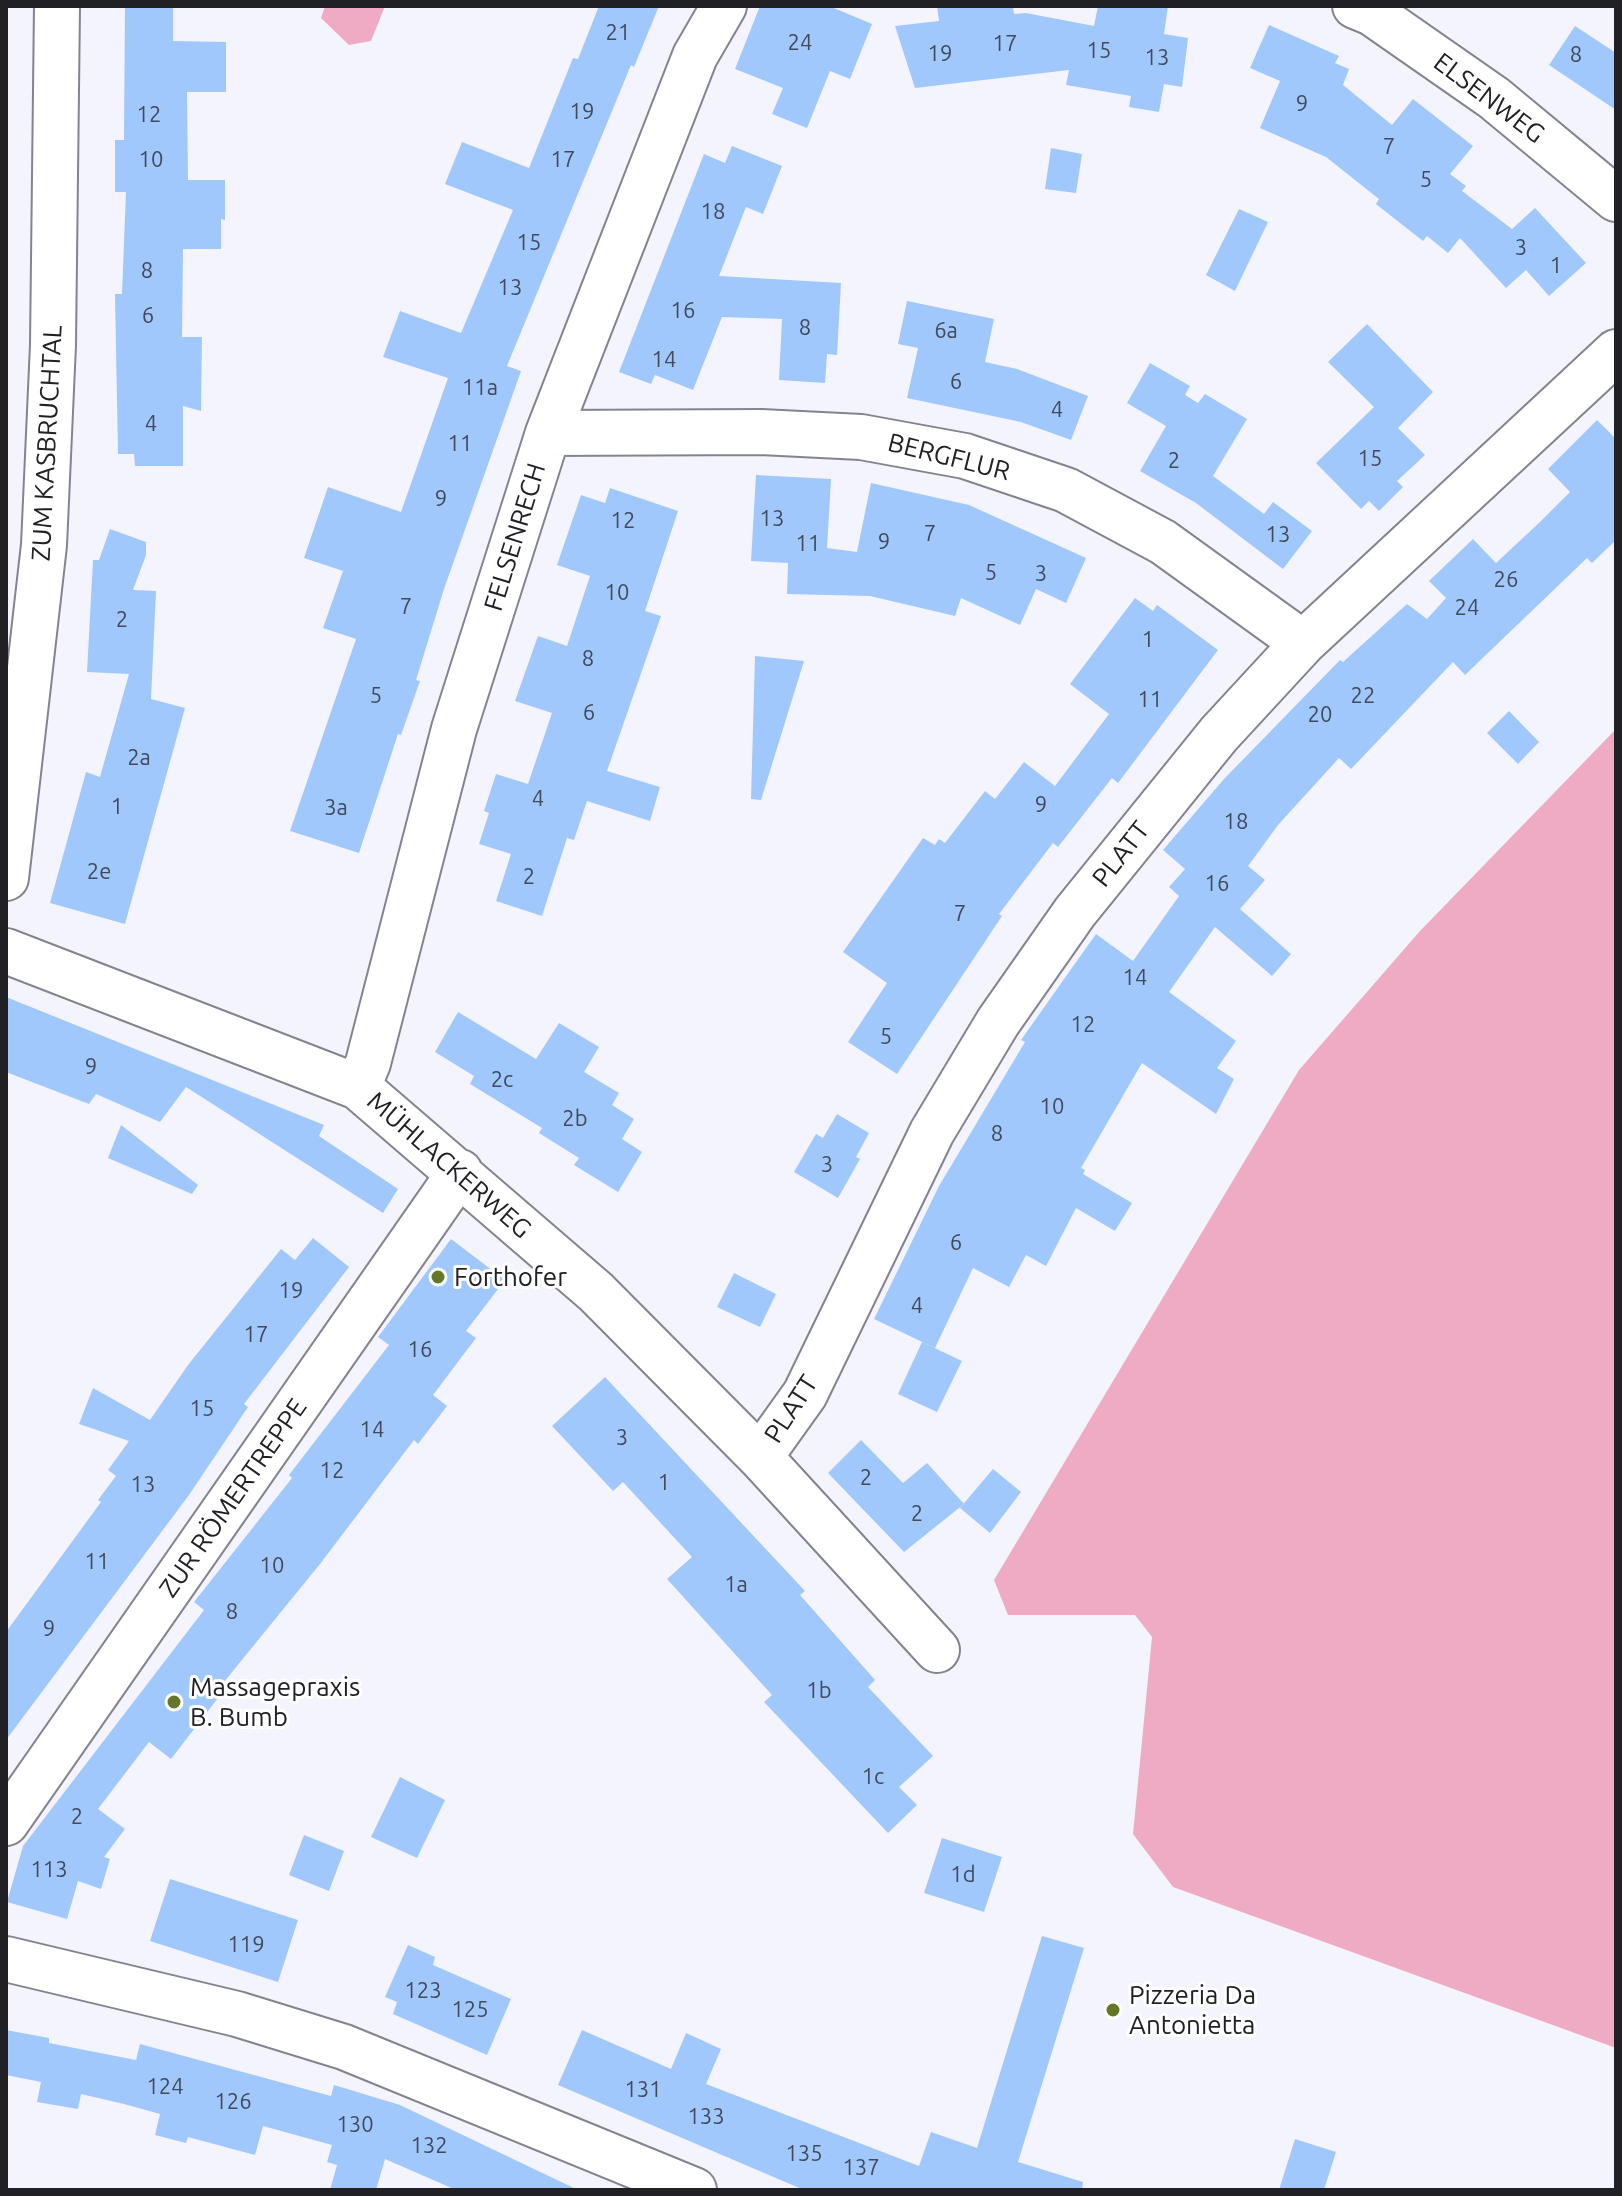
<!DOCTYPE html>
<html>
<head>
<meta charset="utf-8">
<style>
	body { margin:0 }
	#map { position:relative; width:1622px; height:2196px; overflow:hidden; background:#f4f4ff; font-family:Ubuntu,sans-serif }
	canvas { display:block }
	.frame { position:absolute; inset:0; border:8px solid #212025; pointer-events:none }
</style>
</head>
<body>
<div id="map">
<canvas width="1622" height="2196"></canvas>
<div class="frame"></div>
</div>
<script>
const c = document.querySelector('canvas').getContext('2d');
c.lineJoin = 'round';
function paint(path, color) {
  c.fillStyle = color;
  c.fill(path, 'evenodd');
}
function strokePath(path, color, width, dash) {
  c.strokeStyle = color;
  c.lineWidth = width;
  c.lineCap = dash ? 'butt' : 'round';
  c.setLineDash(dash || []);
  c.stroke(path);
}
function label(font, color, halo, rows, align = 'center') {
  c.font = font + ' Ubuntu,sans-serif';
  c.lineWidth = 6;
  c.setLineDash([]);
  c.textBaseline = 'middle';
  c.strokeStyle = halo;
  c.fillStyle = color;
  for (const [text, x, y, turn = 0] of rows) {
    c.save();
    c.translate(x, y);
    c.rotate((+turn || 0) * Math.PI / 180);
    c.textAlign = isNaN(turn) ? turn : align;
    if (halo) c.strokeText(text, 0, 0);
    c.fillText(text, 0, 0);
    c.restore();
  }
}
const forest = new Path2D(`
	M325,6H385L371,41L349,45L321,18Z
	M1616,729V2048L1173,1887L1133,1834L1152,1637L1135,1615H1008L994,1580L1299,1070L1420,931Z`);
const building = new Path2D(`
	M125,6H173V41L226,42V92H187L188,180H225V220L221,219V249H183L182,337H202L201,411L183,406V466H135L134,454H118L115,294H122L126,192H115V140H124Z
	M599,6H659L634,67L631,65L507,366L521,371L444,589L416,680L420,681L401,735L398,734L359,853L290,831L356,639L323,628L343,571L304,558L328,487L401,512L448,378L383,357L400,311L461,333L513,210L445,184L462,142L529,168L573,58L578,59Z
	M760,6H829L872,24L850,79L830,71L807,128L772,114L783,88L735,69Z
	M937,6H1013L1014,14L1026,13L1094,26L1098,6H1168L1164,34L1188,38L1182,87L1164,84L1159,112L1129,107L1131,96L1066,85L1069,70L915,88L895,26L939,21Z
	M1269,25L1339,56L1335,63L1349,69L1343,85L1392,125L1413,99L1473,146L1450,174L1466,186L1462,191L1512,229L1535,208L1586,263L1549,296L1526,270L1506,288L1460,238L1448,253L1427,236L1423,241L1376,204L1379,199L1326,157L1260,128L1280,81L1250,68Z
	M1575,26L1616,53V110L1549,65Z
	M732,146L782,166L763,214L746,207L719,276L841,283L837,355L827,354L825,383L779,380L782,319L722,317L693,390L655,375L651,384L619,372L704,154L725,163Z
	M1051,148L1082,154L1076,193L1045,189Z
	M1239,209L1268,222L1235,291L1206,275Z
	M907,301L994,319L985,362L1017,369L1088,396L1071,440L1021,422L907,398L918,348L898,344Z
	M1367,324L1433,392L1398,428L1425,455L1397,481L1403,487L1379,511L1369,501L1361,509L1316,463L1374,407L1328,362Z
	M1150,363L1190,386L1185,395L1198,403L1205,394L1247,419L1213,476L1264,514L1273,502L1312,531L1283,569L1196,503L1140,471L1166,426L1127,403Z
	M1597,420L1616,439V540L1592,563L1587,558L1465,675L1453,662L1351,769L1339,758L1278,825L1248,866L1265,880L1240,909L1291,954L1272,976L1215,927L1169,992L1236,1041L1217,1068L1234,1079L1216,1114L1142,1063L1081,1168L1085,1170L1083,1174L1132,1203L1115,1231L1076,1208L1046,1266L1026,1255L1009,1287L973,1268L935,1348L874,1319L939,1186L1025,1042L1021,1040L1074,965L1096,934L1133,961L1179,896L1169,887L1185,869L1163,850L1224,779L1340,660L1343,662L1407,604L1427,619L1446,598L1429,581L1473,539L1496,563L1540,522L1570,492L1548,469Z
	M756,475L831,479L827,548L857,552L871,483L969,505L1086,558L1066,603L1036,589L1020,625L961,598L955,616L870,596L787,594L788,563L751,561Z
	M610,488L678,511L645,611L661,616L607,771L660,787L650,821L587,801L574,840L567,838L542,916L496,901L511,854L479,844L489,813L484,811L496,774L528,784L552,713L515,701L538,636L567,646L590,576L557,565L581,495L605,503Z
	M110,529L146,542V555L133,590L156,591L151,699L185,708L125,924L50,903L86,772L100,777L129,674L87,672L93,560H99Z
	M1135,598L1153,611L1157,605L1218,650L1118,783L1112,778L1058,847L1053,843L999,914L1002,916L897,1074L848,1042L887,983L843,952L923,838L935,845L939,839L945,843L985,791L995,799L1024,762L1055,786L1109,714L1070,684Z
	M755,656L804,661L761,800L751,799Z
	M1509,711L1539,742L1518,764L1487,733Z
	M6,997L324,1125L319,1136L398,1189L383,1213L186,1087L160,1122L96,1094L89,1104L6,1072Z
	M458,1012L536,1059L559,1023L599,1047L584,1072L619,1093L612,1105L634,1119L622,1139L642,1152L618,1192L574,1165L579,1158L539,1133L542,1128L470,1084L474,1076L435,1052Z
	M837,1114L869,1133L856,1157L860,1159L838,1198L794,1172L816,1134L823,1138Z
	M121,1125L198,1185L192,1194L108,1158Z
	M313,1238L349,1267L244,1404L248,1407L189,1495L6,1740V1632L101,1502L98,1500L116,1476L108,1470L129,1441L79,1424L93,1388L150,1420L188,1365L281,1249L295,1260Z
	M451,1239L505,1280L466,1331L476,1338L433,1395L447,1406L418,1444L414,1440L320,1564L224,1682L228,1685L171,1759L149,1742L98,1809L125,1829L104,1857L110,1859L101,1889L78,1881L67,1919L7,1902L23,1846L204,1610L194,1602L292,1478L289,1475L389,1345L378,1337Z
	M734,1273L776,1294L760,1327L717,1307Z
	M922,1342L962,1361L937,1412L898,1394Z
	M605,1377L805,1591L800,1595L875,1680L868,1687L933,1756L899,1787L917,1805L888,1833L764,1702L772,1695L667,1579L692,1557L623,1482L613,1491L552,1426Z
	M861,1440L903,1483L927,1463L964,1504L904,1552L828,1473Z
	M993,1469L1021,1492L990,1533L960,1508Z
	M400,1777L445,1800L417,1858L371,1837Z
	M304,1835L344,1851L329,1891L289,1875Z
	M942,1838L1002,1857L984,1912L924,1893Z
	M170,1879L298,1920L278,1982L150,1941Z
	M1042,1936L1084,1948L1018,2162L1083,2182L1082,2190H804L558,2085L582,2030L671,2069L686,2033L721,2049L706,2084L919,2166L931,2132L977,2148Z
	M408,1945L435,1957L433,1965L511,1999L487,2055L393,2014L397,2002L385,1997Z
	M6,2030L49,2038V2043L136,2060L140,2044L331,2096L334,2085L400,2105L578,2190H456L385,2159L376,2190H330L337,2165L327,2162L332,2145L263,2126L255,2155L188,2137L186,2143L155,2135L160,2114L124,2104L81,2094L78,2109L37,2102L41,2082L6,2075Z
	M1295,2139L1336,2152L1324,2190H1279Z`);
const minor = new Path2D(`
	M1355,6L1372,13L1494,98L1616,199
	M548,433L761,432L861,437L965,456L1066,490L1163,542L1303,643
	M6,878L44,545L53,345L57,6
	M6,951L358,1087L596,1292L760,1457L937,1650
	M358,1087L368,1063L454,729L548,433L695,56L724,6
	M760,1457L805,1394L932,1132L998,1022L1075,912L1219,734L1303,643L1616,352
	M6,1823L460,1172
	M6,1959L237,2014L344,2047L694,2190`);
const markers = [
	[438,1277,8,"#647726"],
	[174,1702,8,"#647726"],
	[1113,2010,8,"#647726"]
];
const numberNames = [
	["21",618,33],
	["24",800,43],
	["17",1005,44],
	["15",1099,51],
	["19",940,54],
	["8",1576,55],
	["13",1157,58],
	["9",1302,104],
	["19",582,112],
	["12",149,115],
	["7",1389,147],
	["10",151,160],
	["17",563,160],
	["5",1426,180],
	["18",713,212],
	["15",529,243],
	["3",1521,248],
	["1",1556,266],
	["8",147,271],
	["13",510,288],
	["16",683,311],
	["6",148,316],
	["8",805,328],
	["6a",946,331],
	["14",664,360],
	["6",956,382],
	["11a",480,388],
	["4",1057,410],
	["4",151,424],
	["11",460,444],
	["15",1370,459],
	["2",1174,461],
	["9",441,499],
	["13",772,519],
	["12",623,521],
	["7",930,534],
	["13",1278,535],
	["9",884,542],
	["11",808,544],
	["5",991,573],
	["3",1041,574],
	["26",1506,580],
	["10",617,593],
	["7",406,607],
	["24",1467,608],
	["2",122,620],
	["1",1148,640],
	["8",588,659],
	["5",376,696],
	["22",1363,696],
	["11",1150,700],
	["6",589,713],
	["20",1320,715],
	["2a",139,758],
	["4",538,799],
	["9",1041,805],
	["1",117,807],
	["3a",336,808],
	["18",1236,822],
	["2e",99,872],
	["2",529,877],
	["16",1217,884],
	["7",960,914],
	["14",1135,978],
	["12",1083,1025],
	["5",886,1037],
	["9",91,1067],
	["2c",502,1080],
	["10",1052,1107],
	["2b",575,1119],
	["8",997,1134],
	["3",827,1165],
	["6",956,1243],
	["19",291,1291],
	["4",917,1306],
	["17",256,1335],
	["16",420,1350],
	["15",202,1409],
	["14",372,1430],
	["3",622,1438],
	["12",332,1471],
	["2",866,1478],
	["1",664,1483],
	["13",143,1485],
	["2",917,1514],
	["11",97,1562],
	["10",272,1566],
	["1a",736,1585],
	["8",232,1612],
	["9",49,1629],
	["1b",819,1691],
	["1c",873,1777],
	["2",77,1817],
	["113",49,1870],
	["1d",963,1875],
	["119",246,1945],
	["123",423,1991],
	["125",470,2010],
	["124",165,2087],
	["131",643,2090],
	["126",233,2102],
	["133",706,2117],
	["130",355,2125],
	["132",429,2146],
	["135",804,2154],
	["137",861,2168]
];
const streetNames = [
	["ELSENWEG",1489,98,37],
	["ZUM KASBRUCHTAL",47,443,-87],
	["BERGFLUR",949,457,14],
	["FELSENRECH",515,537,-73],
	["PLATT",1121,854,-52],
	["MÜHLACKERWEG",449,1165,41],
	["PLATT",791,1409,-57],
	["ZUR RÖMERTREPPE",233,1498,-55]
];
const poiNames = [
	["Forthofer",454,1277],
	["Massagepraxis",190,1687],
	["B. Bumb",190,1717],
	["Pizzeria Da",1129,1995],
	["Antonietta",1129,2025]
];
paint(forest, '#f0abc4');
paint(building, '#a0c8fc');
strokePath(minor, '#84838f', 48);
strokePath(minor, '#fff', 44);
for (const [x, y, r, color] of markers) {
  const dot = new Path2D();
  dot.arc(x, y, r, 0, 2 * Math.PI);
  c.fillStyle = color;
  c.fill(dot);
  strokePath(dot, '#fff', 3);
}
label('22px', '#414a5b', null, numberNames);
label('26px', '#212025', '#fff', streetNames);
label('26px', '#212025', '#fff', poiNames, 'left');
</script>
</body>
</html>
